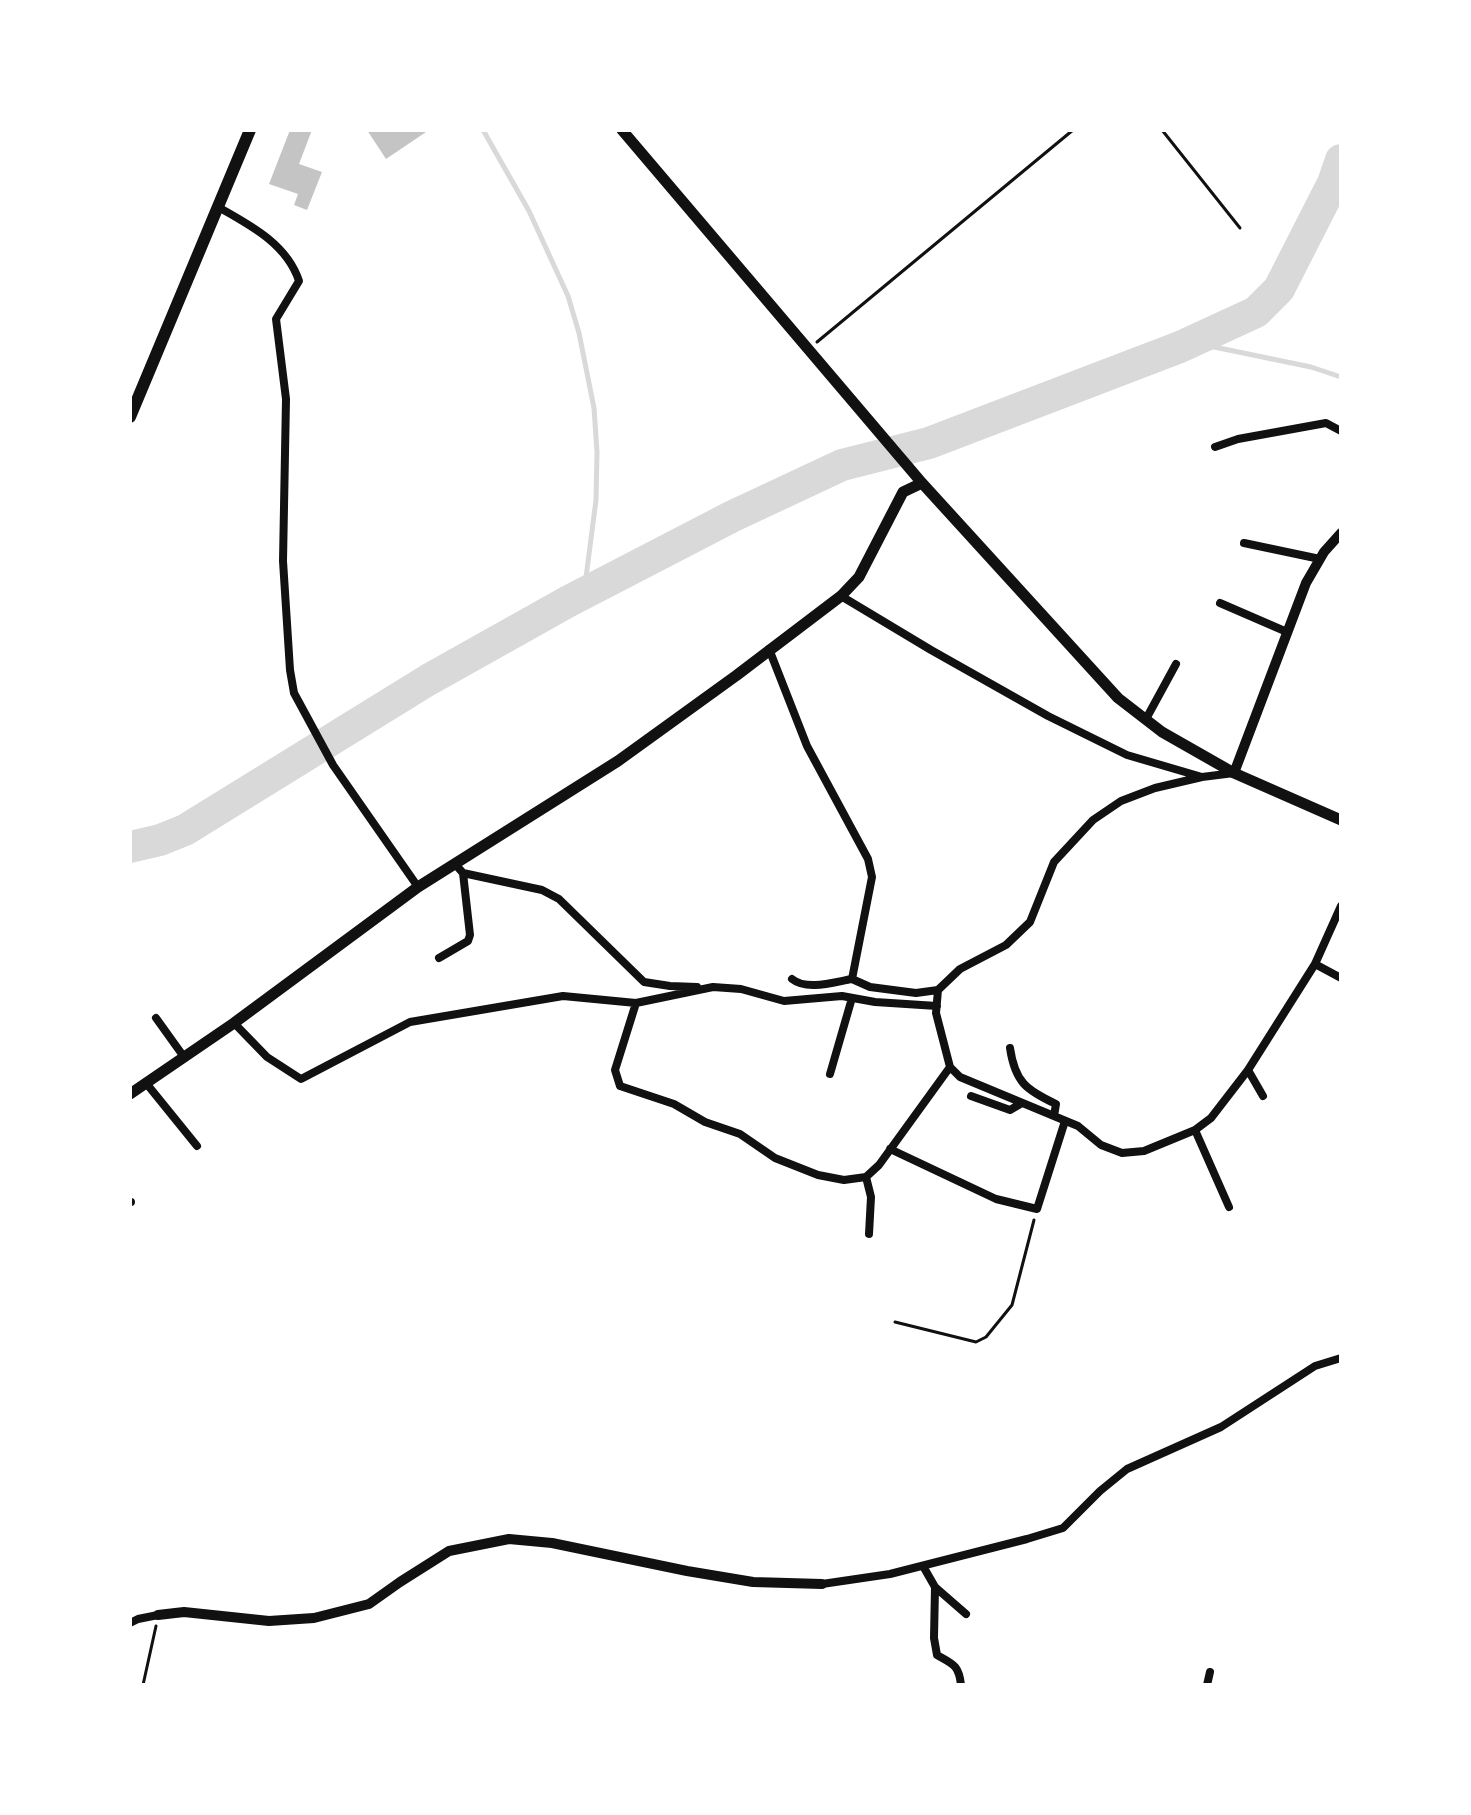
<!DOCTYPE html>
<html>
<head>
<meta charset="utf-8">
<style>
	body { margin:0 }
	#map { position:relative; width:1471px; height:1815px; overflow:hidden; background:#fff; font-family:Roboto,sans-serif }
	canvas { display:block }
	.frame { position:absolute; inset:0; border:132px solid #fff; pointer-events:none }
</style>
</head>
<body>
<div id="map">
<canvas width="1471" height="1815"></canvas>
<div class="frame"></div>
</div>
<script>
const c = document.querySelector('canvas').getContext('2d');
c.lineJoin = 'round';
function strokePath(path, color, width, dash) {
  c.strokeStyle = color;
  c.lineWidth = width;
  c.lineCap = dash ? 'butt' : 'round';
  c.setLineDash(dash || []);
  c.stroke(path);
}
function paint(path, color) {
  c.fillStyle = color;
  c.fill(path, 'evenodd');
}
const stream = new Path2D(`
	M483,130L529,211L568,296L579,333L594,408L597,452L596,500L584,593
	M1190,342L1311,367L1341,377`);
const river = new Path2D(`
	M130,847L160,840L185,830L428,680L569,601L733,516L842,465L929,443L1180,347L1256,312L1279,289L1333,183L1341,160`);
const building = new Path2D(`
	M290,130H312L299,164L322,172L307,210L294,205L298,194L269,184Z
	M367,130H429L386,159Z`);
const path = new Path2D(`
	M1162,130L1240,228
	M817,342L1073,130
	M895,1322L976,1342L986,1337L1012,1305L1034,1220
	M143,1685L156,1626`);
const minor = new Path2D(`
	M218,207C250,225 287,244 299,281L276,319L286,399L283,561L290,670L294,693L333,765L418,887
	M1215,447L1238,439L1326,423L1341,431
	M1244,543L1320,559
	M841,596L931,650L1048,716L1127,755L1202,777L1234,773
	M1220,603L1287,632
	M769,649L807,746L868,859L872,877L852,979L870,987L916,993L938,990L960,969L1006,945L1030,922L1054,862L1093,820L1121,801L1155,788L1202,777
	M1146,719L1176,664
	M455,864L463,873L542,890L559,899L644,982L670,986L697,987
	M1341,906L1315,964L1341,978
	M439,958L468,941L470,935L463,873
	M792,979C807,991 834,982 852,979
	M938,990L936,1013L950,1067L960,1077L1078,1126L1101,1145L1122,1153L1144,1151L1195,1130
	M937,1006L875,1002L842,996L784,1001L741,989L713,987L636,1003L615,1070L620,1086L674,1104L705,1122L740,1134L775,1158L818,1175L844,1180L866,1177L879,1165L950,1067
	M156,1018L184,1057
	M234,1023L267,1057L301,1079L410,1022L563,996L636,1003
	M1010,1048C1015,1082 1026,1090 1056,1104L1054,1116
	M830,1074L852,998
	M146,1083L197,1146
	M971,1096L1010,1110L1022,1103
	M1263,1096L1248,1070L1315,964
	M890,1149L996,1199L1037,1209L1065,1121
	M866,1177L871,1197L869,1234
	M130,1202H131
	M1229,1207L1195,1130L1211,1118L1248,1070
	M923,1566L935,1587L934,1638L937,1655C953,1664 959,1665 961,1685
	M822,1584L890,1574L1027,1539L1063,1528L1100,1491L1127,1469L1221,1427L1315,1366L1341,1358
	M935,1587L966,1614
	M130,1623L138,1619L158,1615
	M1207,1685L1210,1672`);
const tertiary = new Path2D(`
	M1234,773L1306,583L1324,552L1341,533
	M158,1615L184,1612L269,1621L314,1618L369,1604L400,1582L449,1551L509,1539L552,1543L687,1571L753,1582L822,1584`);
const secondary = new Path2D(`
	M622,130L922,483L1118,698L1162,732L1234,773L1341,820
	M130,1094L234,1023L418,887L618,761L737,675L841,596L859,577L903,492L922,483`);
const primary = new Path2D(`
	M130,417L250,130`);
strokePath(stream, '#d9d9d9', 5);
strokePath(river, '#d9d9d9', 32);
paint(building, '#c4c4c4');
strokePath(path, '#111', 3);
strokePath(minor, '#111', 8);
strokePath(tertiary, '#111', 10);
strokePath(secondary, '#111', 11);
strokePath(primary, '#111', 12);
</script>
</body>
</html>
